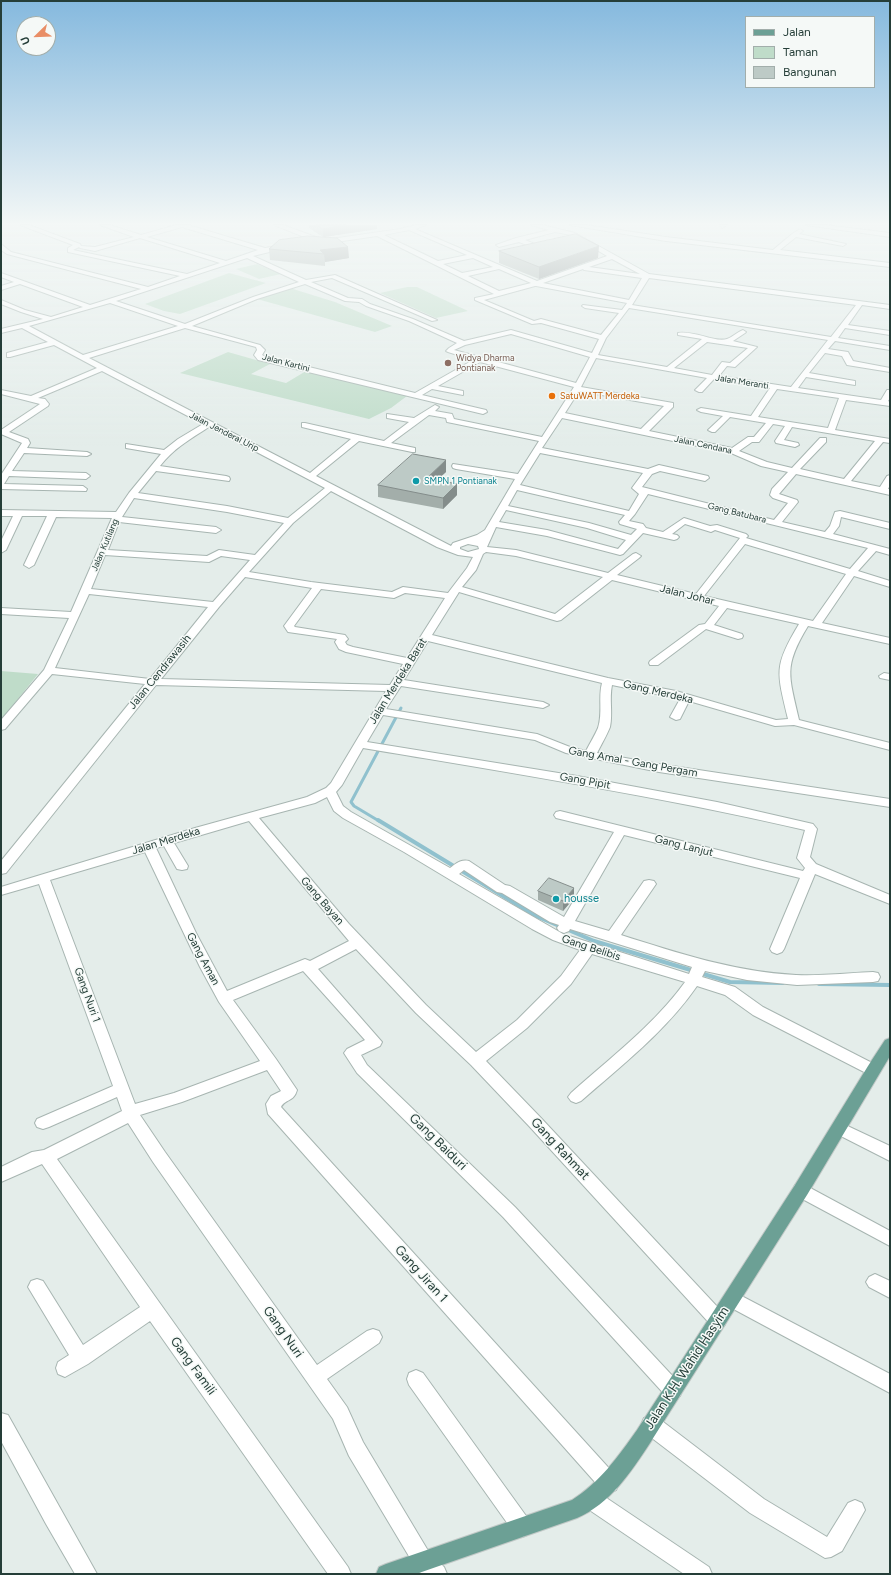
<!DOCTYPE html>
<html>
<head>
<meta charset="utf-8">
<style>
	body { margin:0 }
	#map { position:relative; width:891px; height:1575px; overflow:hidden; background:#e4edea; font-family:Figtree,sans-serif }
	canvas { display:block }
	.frame { position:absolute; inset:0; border:2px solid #253e38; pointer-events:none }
	.legend { position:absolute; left:745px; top:16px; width:130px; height:72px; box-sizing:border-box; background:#f5f9f7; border:1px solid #a2aeab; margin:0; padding:5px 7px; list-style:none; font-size:12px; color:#253e38 }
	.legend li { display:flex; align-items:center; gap:8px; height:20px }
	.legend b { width:20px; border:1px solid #a2aeab }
	.north { position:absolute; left:16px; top:16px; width:40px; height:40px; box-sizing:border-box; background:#f5f9f7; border:1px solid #a2aeab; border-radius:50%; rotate:247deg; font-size:11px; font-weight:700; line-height:16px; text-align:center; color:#253e38 }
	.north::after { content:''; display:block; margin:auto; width:14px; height:18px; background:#e98e66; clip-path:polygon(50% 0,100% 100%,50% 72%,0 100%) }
</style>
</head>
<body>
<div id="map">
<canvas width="891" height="1575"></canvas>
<div class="frame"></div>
<ul class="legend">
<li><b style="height:5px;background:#6ca095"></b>Jalan</li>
<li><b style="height:11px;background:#bfdcc9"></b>Taman</li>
<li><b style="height:11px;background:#bdcac6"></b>Bangunan</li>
</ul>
<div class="north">U</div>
</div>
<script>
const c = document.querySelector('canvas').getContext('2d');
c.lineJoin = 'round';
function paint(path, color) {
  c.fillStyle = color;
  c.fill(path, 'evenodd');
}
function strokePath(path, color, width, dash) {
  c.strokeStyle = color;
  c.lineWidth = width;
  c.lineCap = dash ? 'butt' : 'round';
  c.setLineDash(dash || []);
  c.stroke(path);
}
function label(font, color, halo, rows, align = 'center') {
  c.font = font + ' Figtree,sans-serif';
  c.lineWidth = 3;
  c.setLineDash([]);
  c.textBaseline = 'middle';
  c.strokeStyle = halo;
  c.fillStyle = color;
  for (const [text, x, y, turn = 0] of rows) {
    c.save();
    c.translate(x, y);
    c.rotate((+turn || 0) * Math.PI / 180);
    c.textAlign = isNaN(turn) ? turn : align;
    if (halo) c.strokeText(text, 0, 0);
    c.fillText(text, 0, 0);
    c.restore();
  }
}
const green = new Path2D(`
	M257,264L281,274L259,279L236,269Z
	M229,273L266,283L180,314L164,311L145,304Z
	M407,287H417L468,311L436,318L380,293Z
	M290,288L335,302L392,326L375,332L257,299Z
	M228,352L270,364L251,374L286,383L306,371L407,396L391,408L369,419L180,373Z
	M1,671L38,674L1,720Z`);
const streamFar1 = new Path2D(`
	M379,821L354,806L351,802L401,708`);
const stream = new Path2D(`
	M378,820L536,916L594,941L694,971
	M700,973L730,982L783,983
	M819,984L890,985`);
const minor = new Path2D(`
	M20,225H29L80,244L81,246L95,247L134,237L100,225H110L141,235L176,225H188L265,248L284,245L287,247L286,248L253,256L306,280L335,275L437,320L432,321L332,278L311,282L348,298L362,299L370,304L413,319L464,341L511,330L592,353L599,339L541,323L532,324L475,300V298L494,294L377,236L322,244L274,225H283L324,240L400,229L416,225H426L415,229L537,281L607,256L571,235L555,232L525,240L547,249L548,250L545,252L519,242L499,247L496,245L516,238L549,230L531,225H542L575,233L649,274L890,305V309L862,305L848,325L890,331V335L845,328L838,338L890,346V350L835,341L828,349L848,352L853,361L890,368V372L847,365L842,356L825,353L809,373L855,381V385L806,377L798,388L881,400L887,390H890V398L888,401L890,402V406L846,400L835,430L890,439V443L883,442L851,481L880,487L887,476L890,475V485L888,489H890V495L796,474L779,494L797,500L798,502L782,522L825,532L830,526L835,512L840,511L890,523V529L841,517L839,526L833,534L890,549V555L876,551L858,571L890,581V587L854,576L822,623L890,638V644L808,626C783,667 789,675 799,720L890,743V750L794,725L775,726L689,701L680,719L676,720L670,717L680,699L612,685C609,699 613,713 610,727C607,735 601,745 597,753L659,764L890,799V807L659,772L566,753L535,740L383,715L367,742L577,776L717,802L813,824L817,829L810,857L816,864L890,895V904L815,874L784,949L782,952L777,954L772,952L770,949L800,878L624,835L575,921L609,931L644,881L649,880L654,881L656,884L621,935C678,953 735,972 796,975C822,976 848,973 873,972L878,973L880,977L878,981L873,982L797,985L747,980L705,971L702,977L735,987L763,1007L878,1066L881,1070L878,1074L873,1076L868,1074L753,1015L725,995L697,986C666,1031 622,1065 581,1101L576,1103L571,1101L568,1097L571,1093C610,1058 654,1025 685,982L592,954L571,984L527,1028L486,1061L541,1118L724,1314L727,1320L724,1326L718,1328L712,1326L529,1126L471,1065L416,1013L356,949L318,969L382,1042L380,1046L361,1055L367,1065L515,1207L680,1384L682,1390L680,1396L673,1399L666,1396L503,1217L357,1073L344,1053L347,1049L365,1040L304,972L303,971L233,1000L276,1059L297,1090C294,1102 285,1099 281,1107L616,1476L619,1483L616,1490L609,1493L602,1490L268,1114L266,1104L271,1096L281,1091L267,1070L182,1102L140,1115L165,1152L317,1365L367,1331L373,1329L379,1331L382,1337L379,1343L327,1379L347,1407L363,1442L430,1554L444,1567L447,1574H422L416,1568L349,1456L333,1419L153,1162L128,1123L57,1159L348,1567L351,1574H328L150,1321L88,1364L65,1377L58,1374L56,1368L58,1362L69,1355L28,1287L31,1281L37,1279L43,1281L83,1345L140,1307L42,1164L1,1182V1167L32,1152L44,1150L122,1111L117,1097L49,1127L43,1129L37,1127L35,1123L37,1119L113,1086L39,884L1,895V887L195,828L307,797L326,788L331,783L386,691L156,685L6,873L1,874V861L145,684L52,674L5,729L1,730V720L44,670L69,618L1,614V608L71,612L112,518L56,517L34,565L29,568L24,565L47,516H22L6,550L1,553V541L13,516H1V510L116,512L129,493L161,454L126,448V444L164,450L178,439L203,424L102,371L38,398L45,399L49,404L48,406L9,432L28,439L30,443L27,448L87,452L91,454L87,456L24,453L12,471L86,473L90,476L86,479L9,476L4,484L83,486L87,489L86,491L1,489V475L22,443L1,434V430L40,404L1,394V390L31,396L97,368L54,345L10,357H7V353L48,342L22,328L1,333V329L43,319L21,312L1,304V300L25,310L51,317L83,307L20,284L1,290V286L14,282L1,277V273L90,305L141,289L7,254L1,250V244L11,252L148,287L180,276L68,252V248L73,245ZM182,227L258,250L226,261L147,237ZM409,230L467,255L438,261L384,235ZM140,238L220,263L187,274L73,250L79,247L80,248L95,251ZM247,258L299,282L253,297L185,324L116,301ZM473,258L493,267L462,273L443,264ZM612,259L640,274L589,267ZM499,269L531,283L499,291L468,276ZM583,269L584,270L642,278L629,300L543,283ZM649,278L856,305L831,337L632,305ZM305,284L345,301L359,302L366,306L409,321L457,343L449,348L446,351L448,352L473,360L415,393L264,356L262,355L265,350L260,345L192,326L257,299ZM535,286H536L627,303L622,310L583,305L582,306L585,308L619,313L601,335L541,319L534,321L484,300ZM110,303L178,326L83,355L29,326ZM629,308L828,340L791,387L719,376L727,366L735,367L757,347L733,341L745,333L746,332L743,330C737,332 733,337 727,339C716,343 693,330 678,333V335L702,339L667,367L598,355L606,338ZM185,328L256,347L257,350L254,355L258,360L483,414L487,412L486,410L422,395L432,389L463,395V391L438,386L480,362L574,387L542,437L454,419L452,414L435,411L439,407L435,405L414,418L387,414V418L409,422L384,441L305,423H302V427L351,439L310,473L89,358ZM511,334L590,357L576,383L454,350L465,345ZM707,342L748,348L730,363L722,362L712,375L674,368ZM596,358L707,378L695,390L699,392H702L714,379L770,388L751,416L701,408L697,410L701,412L723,416L708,430L712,432H715L730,417L766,423L754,437H748L732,448L649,431L673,407V403L581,387ZM777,389L839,398L828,428L758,417ZM579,391L664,406L641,429L565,413ZM429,415L446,418L447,422L452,423L539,441L518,474L453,464L452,466L453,468L456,469L515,479L485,530L477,535L453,543L451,546L316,476L359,441L412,452H415V448L391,443ZM562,418L731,453L761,466L788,472L772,489L770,495L773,498L788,503L774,520L642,487L652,474L660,471L705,481L709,478L708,476L659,465L648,469L542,448ZM773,424L785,426L775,441L776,443L795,447L799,445L798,443L784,440L792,427L875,441L844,479L800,469L826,442V438H820L792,468L767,462L739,451L752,442H759ZM209,427L325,488L288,518L227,506L138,493L156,471L229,481L230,479L229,477L226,476L160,466C173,449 190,439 209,427ZM540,453L643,473L632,488L639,494L629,511L520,485ZM517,490L625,515L619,522L620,524L637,529L631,535L589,523L508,506ZM331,491L437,547L458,555L473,557L467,568L448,593L403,587L392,592L311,582L249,572L293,523ZM648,494L868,548L850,569L746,538L748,536L746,534L717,525L710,526L684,518L663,532L646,528L643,524L629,521L635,514ZM134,498L227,512L284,523L255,555L219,550L207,556L108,550L119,522L216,533L221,530L216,527L122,517ZM506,510L587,528L626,540L618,549L547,530L499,522ZM685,524L711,532L715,530L740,538L696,594L617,575L639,558L641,556L636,553L633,554L608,573L516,550L487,547L496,527L547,536L620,555L623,554L643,533L674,540L677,539L679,537L677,535L672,534ZM468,544L478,546L479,549L468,552L460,549V547ZM745,544L846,574L813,621L704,596ZM486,552L516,556L603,577L555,614L462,587L476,570L483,554ZM105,555L209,562L221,556L250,560L213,602L91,589ZM245,577L312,588L284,626L288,632L337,639L335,642L339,649L346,652L403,664L390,685L161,679L219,607ZM612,580L719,606L705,624L699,625L650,661L649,663L650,665H658L706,629L738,639L742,638L743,636L742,634L714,625L727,608L799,624C773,667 777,672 788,719L776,720L676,691L608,678L432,635L459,592L557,621L561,620ZM321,589L394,598L405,593L445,598L407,658L353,647L347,645L345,642L348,639L345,635L295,627L294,626ZM89,594L208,607L150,679L55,668ZM428,641L602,683C598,697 603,713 598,728C595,735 590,743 586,751L570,747L537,734L386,709L401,686L543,708L549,705L543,702L404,680ZM363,748C511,773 658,796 805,830L797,858L805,868L803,871L560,811L556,812L554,815L556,818L614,832L564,917L510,886L505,885L469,861C460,859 456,864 450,868L351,812L343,806L336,792L342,785ZM327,797L334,811L343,818L404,852L532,929L553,940L580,950L561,976L517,1020L476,1052L426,1005L349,924L259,818L315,803ZM249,821L349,941L310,961L305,959L300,961L227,991L196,933L156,848L164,846L177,869L182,870L187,869L188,866L174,843ZM145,852L200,967L219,1002L260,1061L174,1093L135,1104L50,880ZM464,870L497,892L502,893L550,922L559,925L557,928L559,931L564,933L569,931L570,929L692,967L689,974L563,934L459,874Z
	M570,225H586L666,237L773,250L792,234L800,229L803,231L799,234L846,244L843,246L796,237L780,250L890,263V267L666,241Z
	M720,225H727L722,228Z
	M806,225H825L890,233V237Z
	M884,673L890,674V680L880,678L879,676Z
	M839,1122L890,1146V1161L833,1132L831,1128L833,1124Z
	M801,1183L890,1231V1246L795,1195L793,1190L795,1185Z
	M875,1274L890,1281V1298L869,1287L866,1282L869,1277Z
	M732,1291L890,1374V1393L726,1305L723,1299L726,1293Z
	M416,1370L423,1373L529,1520L532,1527L529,1534L522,1537L515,1534L409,1385L407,1379L409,1373Z
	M1,1413L8,1415L97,1574H75L46,1524L1,1441Z
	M651,1416L658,1418L764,1499L827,1537L848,1503L855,1500L862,1503L865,1510L842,1551L831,1557L825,1558L750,1513L644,1432L641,1425L644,1418Z
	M592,1490L599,1493L709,1567L712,1574H684L585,1507L582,1500L585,1493Z`);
const major = new Path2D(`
	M890,1038V1056L807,1195L650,1443C631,1472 610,1504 577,1518L416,1574H376L379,1567L386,1564L572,1500C600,1482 618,1457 637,1430L795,1185L868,1066L885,1040Z`);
const wall = new Path2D(`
	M309,225H377V229L325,237L349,258L325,262V266L270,260L269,249L323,237L309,228Z
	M499,251L598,258L539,279L499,263Z
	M446,472L437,480L457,495L443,509L378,497V485Z
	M538,891L574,898L563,911L538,900Z`);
const shadedWall = new Path2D(`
	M347,225H377V229L323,237V229Z
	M599,246L598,258L539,279V267Z
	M348,247L349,258L325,262L324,254L320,250Z
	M446,460V472L427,489V478Z
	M457,484V495L443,509V498Z
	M574,888V898L563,911V901Z`);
const building = new Path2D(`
	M317,225H347L323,229Z
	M576,234L599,246L539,267L499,251Z
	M308,236L337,238L348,247L320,250L324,254L269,249L279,240Z
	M413,454L446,460L427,478L457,484L443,498L378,485Z
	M549,878L574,888L563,901L538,891Z`);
const markers = [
	[448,363,4,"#8d6e63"],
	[552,396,4,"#e8710a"],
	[416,481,4,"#0f9aa8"],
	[556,899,4,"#0f9aa8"]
];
const farEducationnames = [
	["Widya Dharma",456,358],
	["Pontianak",456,368]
];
const farStreetnames = [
	["Jalan Kartini",286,363,15],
	["Jalan Meranti",742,382,9],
	["Jalan Jenderal Urip",224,432,27],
	["Jalan Cendana",703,445,12],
	["Gang Batubara",737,513,14],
	["Jalan Kutilang",105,545,-67]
];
const farFoodnames = [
	["SatuWATT Merdeka",560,396]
];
const farCulturenames = [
	["SMPN 1 Pontianak",424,481]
];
const streetNames = [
	["Jalan Johar",687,595,14],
	["Jalan Cendrawasih",160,672,-51],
	["Jalan Merdeka Barat",398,681,-58],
	["Gang Merdeka",658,692,13],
	["Gang Amal - Gang Pergam",633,762,10],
	["Gang Pipit",585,781,10],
	["Jalan Merdeka",166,841,-17],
	["Gang Lanjut",684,846,14],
	["Gang Bayan",322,901,49],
	["Gang Belibis",591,948,18],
	["Gang Aman",203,959,62],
	["Gang Nuri 1",87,995,70]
];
const cultureNames = [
	["housse",564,899]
];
const nearStreetnames = [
	["Gang Baiduri",438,1142,44],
	["Gang Rahmat",560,1149,47],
	["Gang Jiran 1",421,1274,48],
	["Gang Nuri",283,1332,55],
	["Gang Famili",193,1366,54],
	["Jalan K.H. Wahid Hasyim",687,1368,-57]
];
paint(green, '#bfdcc9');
strokePath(streamFar1, '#90c1ce', 3);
strokePath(stream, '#90c1ce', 4);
strokePath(minor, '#a7b5b1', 2);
strokePath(major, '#c2c9c7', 2);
paint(minor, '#fff');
paint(major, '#6ca095');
paint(wall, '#a3aeaa');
paint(shadedWall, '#848d8b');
paint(building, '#bdcac6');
strokePath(building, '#848d8b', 1);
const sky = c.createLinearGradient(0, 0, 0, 446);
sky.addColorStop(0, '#85b9de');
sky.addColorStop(0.5, '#f3f7f6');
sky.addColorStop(1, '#f3f7f600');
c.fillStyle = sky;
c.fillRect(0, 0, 891, 446);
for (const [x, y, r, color] of markers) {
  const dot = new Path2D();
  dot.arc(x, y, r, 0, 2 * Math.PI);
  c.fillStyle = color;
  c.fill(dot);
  strokePath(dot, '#f5f9f7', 1.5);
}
label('9px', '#785e54', '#f5f9f7', farEducationnames, 'left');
label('9px', '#253e38', '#f5f9f7', farStreetnames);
label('9px', '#c56008', '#f5f9f7', farFoodnames, 'left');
label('9px', '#0d838f', '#f5f9f7', farCulturenames, 'left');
label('11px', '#253e38', '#f5f9f7', streetNames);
label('11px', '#0d838f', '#f5f9f7', cultureNames, 'left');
label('13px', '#253e38', '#f5f9f7', nearStreetnames);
</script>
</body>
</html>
